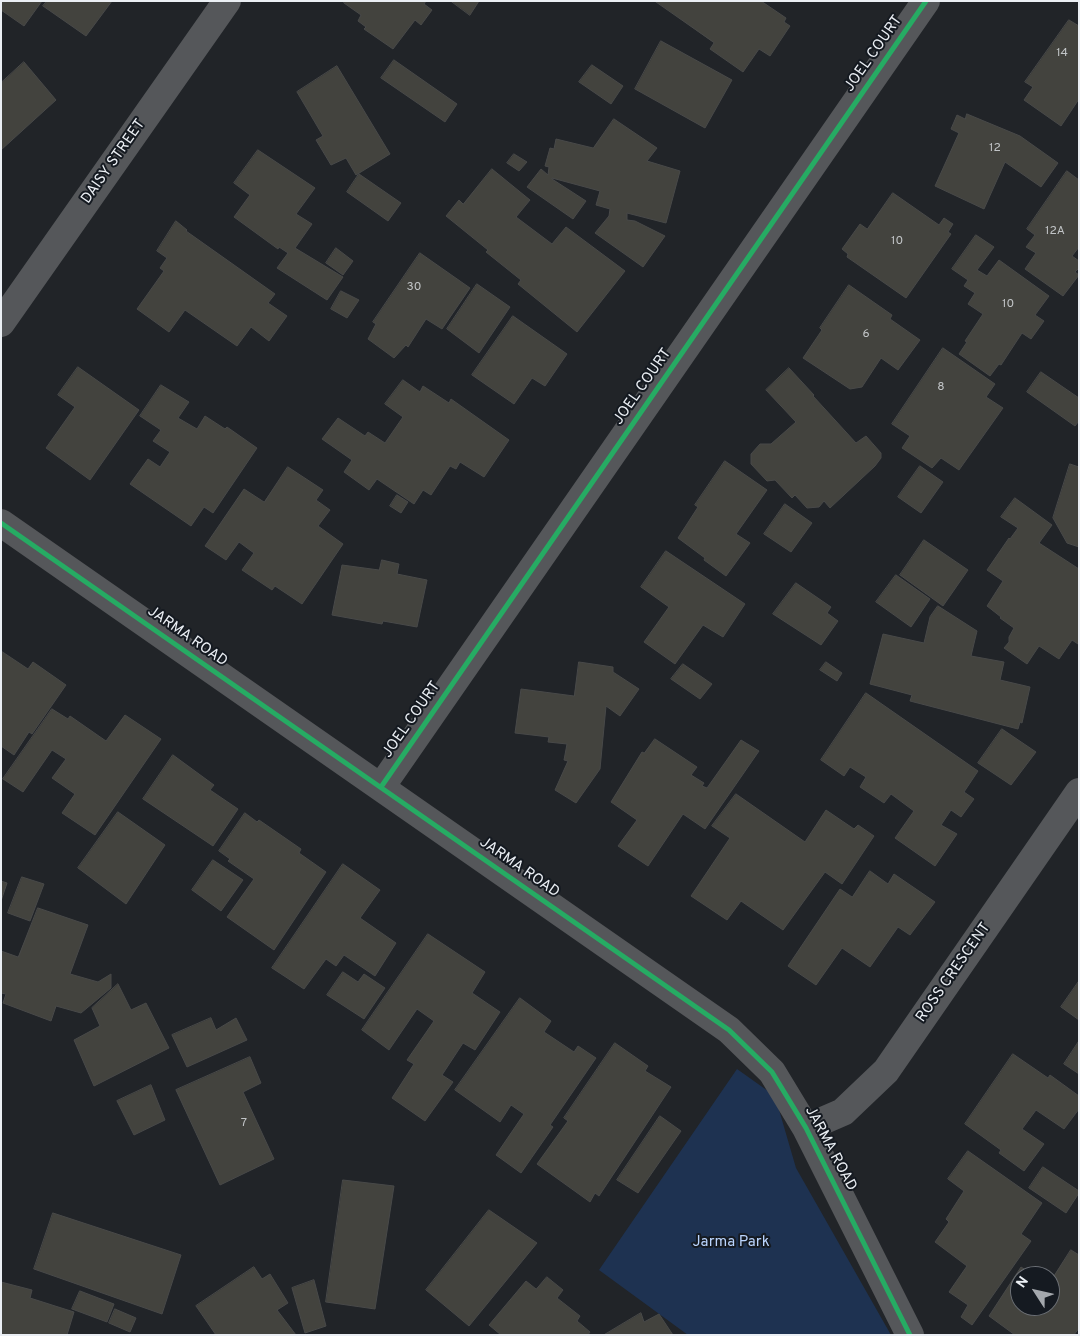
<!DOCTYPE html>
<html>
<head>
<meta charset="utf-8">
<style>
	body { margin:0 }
	#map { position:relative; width:1080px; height:1336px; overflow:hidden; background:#212428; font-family:Overpass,sans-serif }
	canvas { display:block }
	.frame { position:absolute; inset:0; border:2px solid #ebeff4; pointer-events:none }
	.north { position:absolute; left:1010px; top:1266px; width:50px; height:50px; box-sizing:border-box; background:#151a21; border:1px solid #6b6f75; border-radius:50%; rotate:305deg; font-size:14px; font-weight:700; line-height:20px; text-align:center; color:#ebeff4 }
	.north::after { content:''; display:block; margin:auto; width:18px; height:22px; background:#a4a8ad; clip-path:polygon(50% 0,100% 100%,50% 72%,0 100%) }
</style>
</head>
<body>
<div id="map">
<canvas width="1080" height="1336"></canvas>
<div class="frame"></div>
<div class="north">N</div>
</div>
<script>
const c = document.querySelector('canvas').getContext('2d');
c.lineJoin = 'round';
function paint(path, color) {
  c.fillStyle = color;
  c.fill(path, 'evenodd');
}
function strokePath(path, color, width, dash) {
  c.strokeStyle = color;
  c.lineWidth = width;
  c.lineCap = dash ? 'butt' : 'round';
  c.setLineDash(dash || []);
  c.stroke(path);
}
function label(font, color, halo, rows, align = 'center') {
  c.font = font + ' Overpass,sans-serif';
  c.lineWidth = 4;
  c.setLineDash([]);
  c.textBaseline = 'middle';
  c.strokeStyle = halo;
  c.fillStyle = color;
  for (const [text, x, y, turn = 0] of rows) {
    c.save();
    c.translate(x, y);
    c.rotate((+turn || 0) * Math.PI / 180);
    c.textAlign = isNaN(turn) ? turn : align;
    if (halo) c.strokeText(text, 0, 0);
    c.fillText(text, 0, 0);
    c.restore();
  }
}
const green = new Path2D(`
	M737,1069L775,1096L796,1168L891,1335H688L599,1270Z`);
const building = new Path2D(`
	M1,1H42L24,26L1,10Z
	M47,1H112L86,36L43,6Z
	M345,1H426L424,4L432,10L421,25L415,20L393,49L364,29L366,27L358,21L361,15L344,3Z
	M451,1H479L470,15Z
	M655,1H761L786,18L784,22L790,26L770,56L759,49L743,72L710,49L714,43Z
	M1069,20L1079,26V99L1061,126L1024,100L1033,87L1025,82Z
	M661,41L732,80L705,128L635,89Z
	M394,60L457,104L445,122L381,78Z
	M24,62L56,100L1,150V83Z
	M592,65L623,86L611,104L579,82Z
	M337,66L390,154L356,175L346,158L331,165L316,140L323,136L297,92Z
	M967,114L1020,136L1058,163L1041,187L1005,162L984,209L935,186L959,133L951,129L957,115L965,119Z
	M614,119L657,148L647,161L680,171L666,223L627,213V220L635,221L665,236L643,267L595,233L609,216L610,209L596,205L600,191L552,178V179L586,201L573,219L527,187L541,169L548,175L549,167L545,166L550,148L554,149L556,139L593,148Z
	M258,150L315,188L296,214L312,224L295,248L343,277L327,300L277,268L288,253L279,247L278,249L234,217L250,195L234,183Z
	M514,154L527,162L519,171L507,163Z
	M492,169L530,200L516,217L552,244L566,227L625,271L577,332L518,284L521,280L486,252L488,250L446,216L459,200L463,204Z
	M1067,171L1079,180V247L1072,256L1079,261V268L1075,272L1079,275L1063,296L1025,269L1036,253L1026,247L1035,235L1027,229Z
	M359,174L401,203L388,221L347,192Z
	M893,193L939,225L944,218L953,224L948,232L951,234L906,298L847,257L848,254L842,249L860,224L867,229Z
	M176,221L187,230L186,231L275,294L268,303L287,316L269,341L251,327L237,346L185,310L169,332L137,309L164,271L160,268L167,258L157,251Z
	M976,235L994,247L977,270L987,276L999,260L1049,296L1035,315L1044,321L1031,339L1022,333L1001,365L999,364L990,376L959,354L967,342L965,341L983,314L968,304L975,293L964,286L968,280L952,269Z
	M336,248L353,261L343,275L326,263Z
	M420,253L470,288L442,329L426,319L408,347L406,345L394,358L368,339L376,324L373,322Z
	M477,284L510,307L479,353L447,329Z
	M849,285L892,315L890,319L920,340L898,370L881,358L862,387L850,389L803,358L822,330L820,328Z
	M341,291L359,300L347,318L331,309Z
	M513,316L567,354L545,386L532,378L514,404L472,375Z
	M943,348L995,384L986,397L1003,408L959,470L941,458L932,468L902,448L910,436L892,424Z
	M78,367L139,410L90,480L46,448L75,407L58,395Z
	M789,368L814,395L813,396L856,443L866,436L881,453V458L875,466L830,508L824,501L819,507L807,508L795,495L792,498L775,480L767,481L751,464V454L760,444H771L796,422L766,390Z
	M1041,372L1079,398V421L1075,426L1027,392Z
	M403,380L420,392L423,386L449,403L451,399L509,440L484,477L460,462L456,469L450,466L431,495L423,490L414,504L377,479L369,490L344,472L352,460L322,439L338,418L365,436L368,432L385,443L403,417L385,404Z
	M161,385L189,402L178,418L197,429L205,416L225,429L227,427L257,448L213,513L204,507L191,526L130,484L148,459L160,467L170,452L153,441L161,430L140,416Z
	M725,461L767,490L736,534L750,543L726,576L704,560L705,558L678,538L698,507L695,505Z
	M1070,464L1079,467V547L1067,543L1053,518Z
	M920,466L943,482L921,513L898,497Z
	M288,467L323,490L316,500L330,510L318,526L343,544L302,604L275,586L272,590L242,570L254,553L239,542L226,560L205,546L244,489L264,502Z
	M397,495L408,502L401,513L390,506Z
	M1015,498L1052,525L1039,543L1079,569V642L1078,644L1072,640L1059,659L1039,646L1027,664L1004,648L1009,642V637L1014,628L1000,618L1001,617L987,606L1003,581L987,570L1009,538L1010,539L1018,528L1001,517Z
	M785,504L812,523L791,552L764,534Z
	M924,540L968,570L943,606L900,575Z
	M666,551L745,604L723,637L703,625L675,664L644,642L669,607L641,587Z
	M382,560L399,564L397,574L427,580L417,627L383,621L382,624L332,615L342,565L379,570Z
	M896,575L930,599L911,627L876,602Z
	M796,583L831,607L827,613L838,621L821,645L773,614Z
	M938,606L977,631L971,656L1004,662L1000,680L1030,687L1022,723L1020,722L1018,729L910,701L912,695L870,684L883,634L924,643L930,617Z
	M1,651L28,669L33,662L66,685L32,734L29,732L14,755L1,746V715L2,714L1,713Z
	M579,662L613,667V672L639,689L620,716L606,706L600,769L576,803L555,790L568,761L564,760L567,744L548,742L549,737L515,733L521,689L574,696Z
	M826,662L842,673L837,681L820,670Z
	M683,664L712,684L700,699L671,679Z
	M866,693L978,771L964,792L974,799L961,817L951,810L941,825L957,834L935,866L895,838L914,811L891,794L884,803L860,787L866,777L850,767L844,776L821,760Z
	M52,709L68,719L70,716L106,741L125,715L161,739L95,835L62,813L75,794L52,778L66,759L52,750L23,792L3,779Z
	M1002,729L1036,752L1011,785L978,763Z
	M655,739L697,767L691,775L704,783L702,786L707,788L741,740L759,751L705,829L683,814L648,866L618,846L637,820L611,802L642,752L644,753Z
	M173,755L214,785L210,790L238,809L213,846L143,799Z
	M736,794L805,842L826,810L854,829L858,825L874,836L842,884L825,872L783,930L741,901L727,920L691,896L730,838L712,826Z
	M118,812L165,845L126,904L78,868Z
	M245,813L257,822L259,820L301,849L299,853L326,872L274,950L227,917L254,879L228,861L230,859L219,851Z
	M213,860L243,880L221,911L192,890Z
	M343,864L380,890L360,918L396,943L375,976L344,955L336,966L326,959L304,989L272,968Z
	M870,871L888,884L894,874L935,902L910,935L898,927L870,967L842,948L816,985L788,966L840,889L852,897Z
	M22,877L44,884L30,921L8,913Z
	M1,881L7,883L1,901Z
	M38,908L88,925L70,974L98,982L111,974V988L81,1013L56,1006L51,1021L3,1003L6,994L1,993V951L18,957Z
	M428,934L485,972L472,993L500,1012L475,1050L463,1043L442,1075L453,1082L425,1121L392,1098L414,1064L407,1060L434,1021L417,1009L389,1050L362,1030Z
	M343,972L358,982L364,974L385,988L364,1019L327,995Z
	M1079,981V1020L1061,1007Z
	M118,984L131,1010L146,1003L169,1048L94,1086L74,1040L100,1026L92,1008Z
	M520,998L551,1021L544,1032L574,1052L578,1046L596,1058L550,1125L553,1127L521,1173L496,1155L524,1114L511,1105L500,1122L455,1090Z
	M211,1018L216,1030L236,1018L247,1040L187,1067L172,1035Z
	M1079,1041V1074L1064,1064Z
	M615,1043L648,1066L645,1071L671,1087L599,1196L595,1193L590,1202L537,1164L568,1121L564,1118Z
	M1013,1054L1048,1078L1050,1075L1079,1096V1109L1064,1129L1036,1110L1022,1129L1044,1144L1024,1171L999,1153L1001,1150L965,1124Z
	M250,1057L261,1083L243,1092L274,1159L220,1185L176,1090Z
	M151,1085L165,1120L134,1135L117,1101Z
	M660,1116L681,1131L638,1193L617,1180Z
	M968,1151L1042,1203L1021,1234L1031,1241L972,1325L961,1317L968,1305L949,1292L967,1266L935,1242L949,1222L946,1219L964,1191L948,1179Z
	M1043,1167L1079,1191V1193L1066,1213L1029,1188Z
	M343,1180L394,1186L375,1309L326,1302Z
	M489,1210L537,1243L469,1326L426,1290Z
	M53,1213L181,1255L162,1314L34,1269Z
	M1071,1250L1079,1255V1328L1074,1335H1015L989,1316L1021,1267L1035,1276H1020V1306H1050V1277H1053Z
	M254,1267L262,1279L270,1274L288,1303L277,1310L296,1335H216L196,1306Z
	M547,1277L563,1290L557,1298L580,1316L577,1321L590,1332L588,1335H501L489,1325L526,1281L536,1289Z
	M314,1280L326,1326L305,1333L292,1288Z
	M1,1282L32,1290L30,1298L74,1312L67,1335H1Z
	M80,1291L114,1304L107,1322L72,1309Z
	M115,1309L136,1318L130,1332L109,1323Z
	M641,1313L644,1322L659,1314L673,1335H604Z`);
const street = new Path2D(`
	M1,323L227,1
	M1,523L729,1030L772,1072L806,1128L910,1335
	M381,787L926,1
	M806,1128L843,1112L886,1071L1079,792`);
const cycleway = new Path2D(`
	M1,523L729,1030L772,1072L806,1128L910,1335
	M381,787L926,1`);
const numberNames = [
	["14",1062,54],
	["12",995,149],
	["12A",1055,232],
	["10",897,242],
	["30",414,288],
	["10",1008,305],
	["6",866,335],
	["8",941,388],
	["7",244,1124]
];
const streetNames = [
	["JOEL COURT",874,54,-55],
	["DAISY STREET",114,162,-55],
	["JOEL COURT",643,387,-55],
	["JARMA ROAD",187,637,35],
	["JOEL COURT",412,720,-55],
	["JARMA ROAD",519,868,35],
	["ROSS CRESCENT",954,973,-55],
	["JARMA ROAD",830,1149,62]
];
const parkNames = [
	["Jarma Park",731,1243]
];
paint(green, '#1e3251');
paint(building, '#43433e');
strokePath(building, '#484949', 1);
strokePath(street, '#55575a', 28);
strokePath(cycleway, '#26ab63', 5);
label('12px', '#c1c4c6', null, numberNames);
label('15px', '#ebeff4', '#151a21', streetNames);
label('15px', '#bbd5fe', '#151a21', parkNames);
</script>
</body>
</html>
